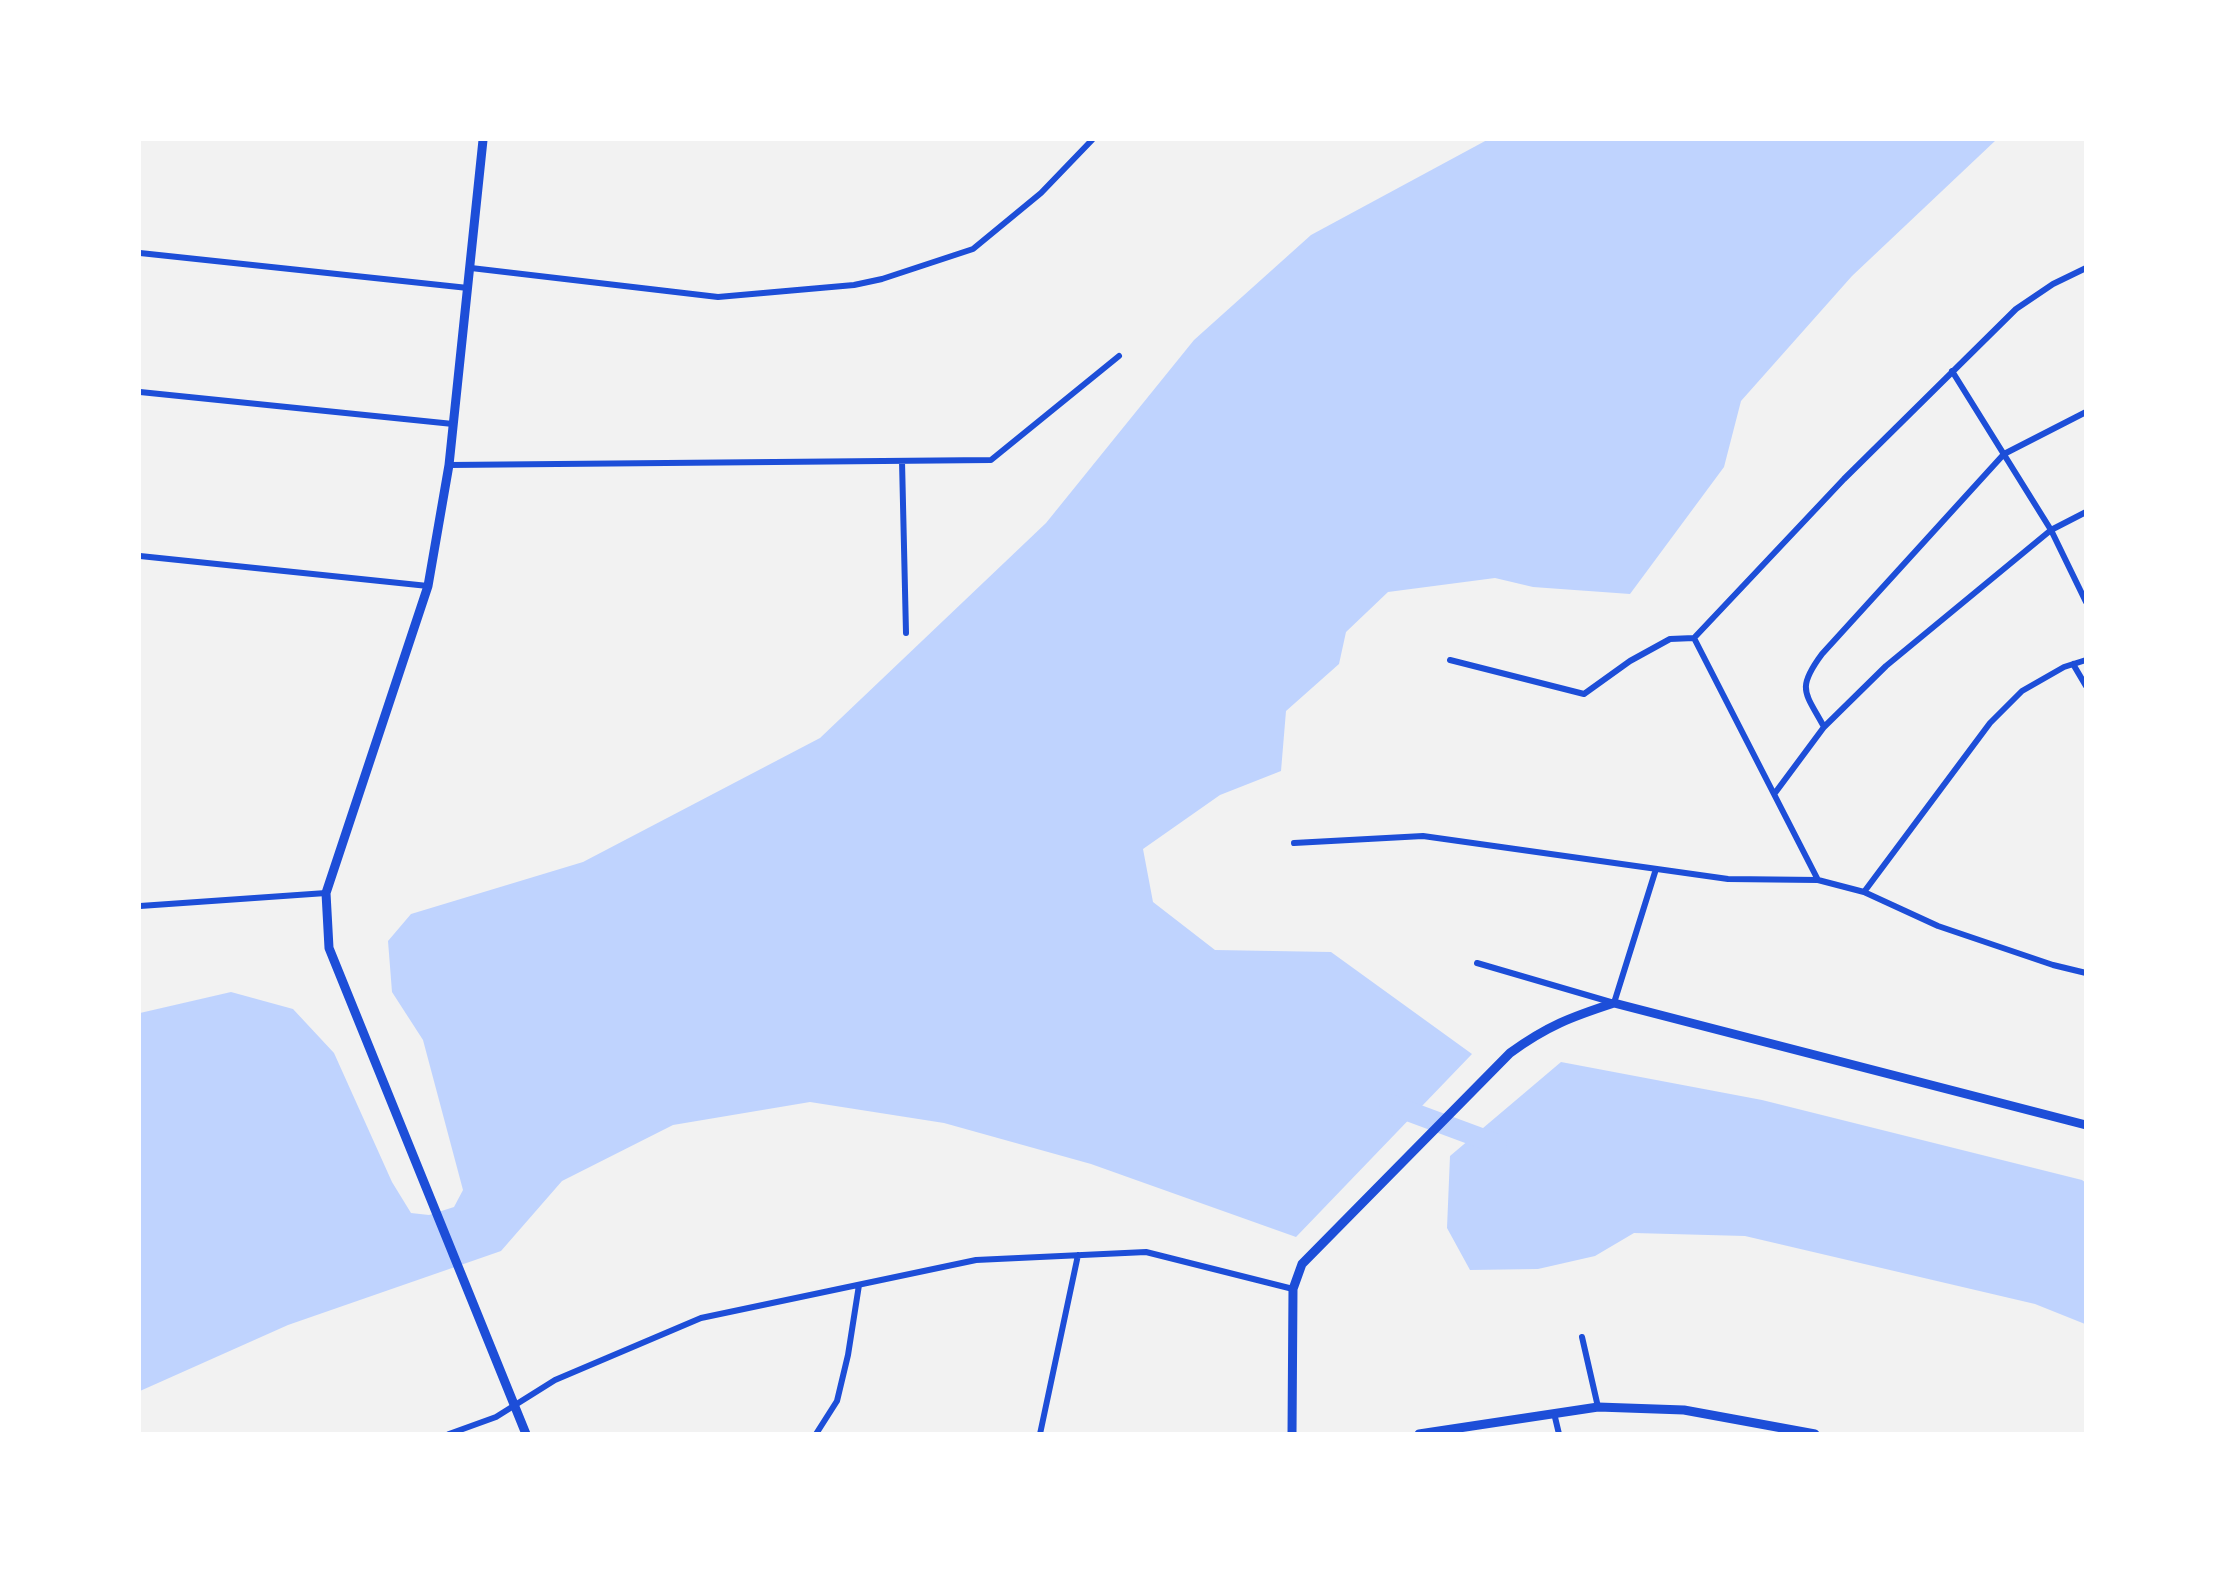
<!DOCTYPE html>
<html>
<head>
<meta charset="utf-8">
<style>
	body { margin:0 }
	#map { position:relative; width:2225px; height:1573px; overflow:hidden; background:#f2f2f2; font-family:"PT Sans Narrow",sans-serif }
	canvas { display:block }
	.frame { position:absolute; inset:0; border:141px solid #fff; pointer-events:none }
</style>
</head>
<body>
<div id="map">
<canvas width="2225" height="1573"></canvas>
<div class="frame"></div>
</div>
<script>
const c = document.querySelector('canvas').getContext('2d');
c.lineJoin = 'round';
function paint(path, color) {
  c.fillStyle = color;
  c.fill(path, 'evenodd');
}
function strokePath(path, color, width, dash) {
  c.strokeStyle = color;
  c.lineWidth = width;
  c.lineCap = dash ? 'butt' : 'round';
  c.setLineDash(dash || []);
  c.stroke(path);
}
const water = new Path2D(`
	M1487,140H1996L1852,276L1741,401L1724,467L1630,594L1533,587L1495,578L1388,592L1346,632L1339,664L1286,711L1281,771L1220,795L1143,849L1153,902L1215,950L1331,952L1472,1054L1296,1237L1091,1164L944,1123L810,1102L673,1125L562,1181L501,1251L288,1325L140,1391V1013L231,992L293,1009L334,1053L392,1182L411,1213L429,1215L454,1207L463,1190L423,1040L392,992L388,941L411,914L583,862L820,738L1046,523L1194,340L1311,235Z
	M1561,1062L1762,1100L2082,1180L2086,1183L2085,1324L2035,1304L1745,1236L1634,1233L1595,1256L1538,1269L1470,1270L1447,1228L1450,1156Z`);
const river = new Path2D(`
	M1389,1104L1497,1144`);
const minor = new Path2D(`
	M140,253L468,288
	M471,268L718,297L854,285L882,279L973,249L1041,193L1092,140
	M1952,371L2051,530L2086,602
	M140,392L453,424
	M902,461L906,633
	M449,465L991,460L1119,356
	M140,556L428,586
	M1450,660L1584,694L1630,661L1670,639L1694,638
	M2073,664L2086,686
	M1824,727C1805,692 1796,689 1822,654L2004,454L2086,412
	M1775,793L1824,727L1886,666L2051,530L2086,512
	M1294,843L1423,836L1728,879L1818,880L1864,892L1938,926L2053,965L2086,973
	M1818,880L1694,638L1844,479L2016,309L2053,284L2086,268
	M1864,892L1990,723L2022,691L2064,667L2086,660
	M140,906L326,893
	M1477,963L1614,1003L1656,869
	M1582,1337L1598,1407
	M1554,1413L1559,1434
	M449,1434L496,1417L555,1380L701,1318L976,1260L1146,1252L1293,1289
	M816,1434L837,1401L848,1355L859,1285
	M1040,1434L1078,1255`);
const secondary = new Path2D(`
	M483,140L449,465L428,586L326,893L329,948L526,1434
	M1292,1434L1293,1289L1302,1264L1510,1053C1547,1026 1571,1017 1614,1003L2086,1125
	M1419,1434L1598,1407L1684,1410L1815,1434`);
paint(water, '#bfd3fe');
strokePath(river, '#bfd3fe', 20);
strokePath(minor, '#1d4ed8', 6);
strokePath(secondary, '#1d4ed8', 9);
</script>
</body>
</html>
